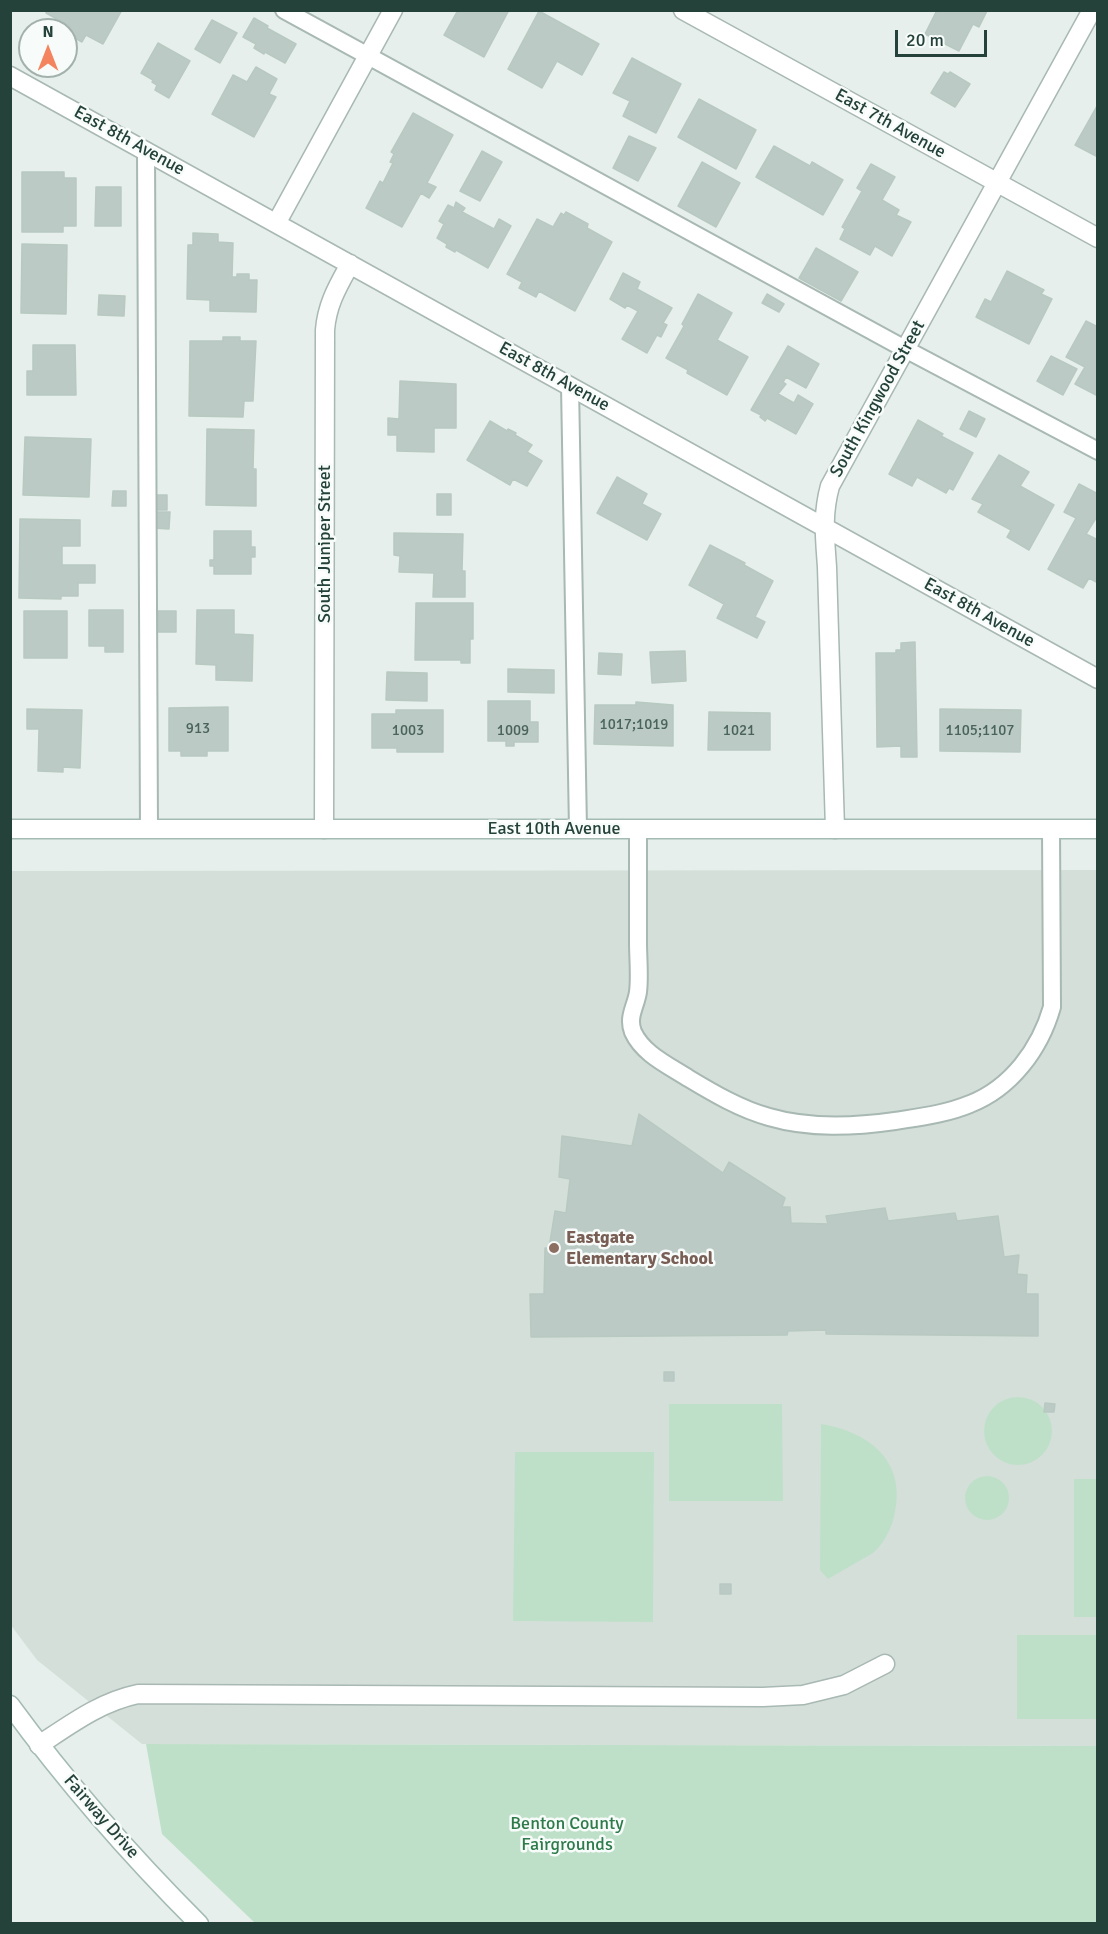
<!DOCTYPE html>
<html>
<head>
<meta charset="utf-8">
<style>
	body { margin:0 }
	#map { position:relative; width:1108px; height:1934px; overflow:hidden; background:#e6efeb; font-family:Signika,sans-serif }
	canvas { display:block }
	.frame { position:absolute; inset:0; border:12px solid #24423a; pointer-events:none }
	.north { position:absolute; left:18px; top:18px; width:60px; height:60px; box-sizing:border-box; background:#f7fbf9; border:2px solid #a3b1ad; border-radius:50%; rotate:0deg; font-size:16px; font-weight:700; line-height:24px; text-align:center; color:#24423a }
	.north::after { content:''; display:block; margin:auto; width:21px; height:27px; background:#f4845f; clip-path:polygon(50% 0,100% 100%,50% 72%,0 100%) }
	.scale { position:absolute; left:895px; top:30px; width:92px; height:27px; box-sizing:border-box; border:3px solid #24423a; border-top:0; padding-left:8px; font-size:18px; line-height:21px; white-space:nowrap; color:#24423a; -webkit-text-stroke:4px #f7fbf9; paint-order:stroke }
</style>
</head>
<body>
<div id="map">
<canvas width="1108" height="1934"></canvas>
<div class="frame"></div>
<div class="north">N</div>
<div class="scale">20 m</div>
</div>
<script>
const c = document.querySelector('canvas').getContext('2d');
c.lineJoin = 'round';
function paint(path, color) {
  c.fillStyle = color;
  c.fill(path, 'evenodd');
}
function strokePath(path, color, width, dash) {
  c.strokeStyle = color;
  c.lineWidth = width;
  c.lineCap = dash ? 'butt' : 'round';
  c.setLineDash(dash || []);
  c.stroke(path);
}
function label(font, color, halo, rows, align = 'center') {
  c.font = font + ' Signika,sans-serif';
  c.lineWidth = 5;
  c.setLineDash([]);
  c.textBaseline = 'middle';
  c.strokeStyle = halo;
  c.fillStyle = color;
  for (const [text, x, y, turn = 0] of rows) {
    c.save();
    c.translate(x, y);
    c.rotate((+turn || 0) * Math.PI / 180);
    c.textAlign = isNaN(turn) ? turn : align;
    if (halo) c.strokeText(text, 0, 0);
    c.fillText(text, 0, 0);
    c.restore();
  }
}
const built = new Path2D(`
	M1097,870V1746L142,1744L37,1660L10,1624V871Z`);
const green = new Path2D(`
	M984 1431a34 34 0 1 1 68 0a34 34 0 1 1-68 0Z
	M669,1404H782L783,1501H669Z
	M821,1424C870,1432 908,1462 894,1517C890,1531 884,1543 873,1553L828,1579L820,1570Z
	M515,1452H654L653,1622L513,1621Z
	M965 1498a22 22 0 1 1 44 0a22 22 0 1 1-44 0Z
	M1074,1479H1097V1617H1074Z
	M1017,1635H1097V1719H1017Z
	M146,1744L1097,1746V1923H255L162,1834Z`);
const building = new Path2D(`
	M47,10H122L103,44L86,35L82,42L66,33L70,26L46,13Z
	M458,10H509L484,57L444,35Z
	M937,10H985L987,11L979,27L973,24L959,51L925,34Z
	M539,11L599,44L582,75L557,61L542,88L508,69Z
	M254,18L268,26L267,28L296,44L285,63L265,52L264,54L254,48L256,44L243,37Z
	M212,20L237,33L220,63L195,49Z
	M158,43L190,61L169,98L155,90L157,85L152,82L153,80L141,73Z
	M632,58L681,84L656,133L623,116L630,101L613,93Z
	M256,67L277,79L269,94L276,97L254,137L212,114L233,75L247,82Z
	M944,72L948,74L950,72L970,84L955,107L931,93Z
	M699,99L756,130L736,169L678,137Z
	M1097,106L1098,107V157L1075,145Z
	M413,113L453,135L427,183L436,187L429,198L421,193L402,227L366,208L380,181L383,183L393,163L390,162L394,154L391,152Z
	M629,136L656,148L638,181L613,168Z
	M774,146L810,166L812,162L843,180L823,215L756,177Z
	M482,151L502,162L480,201L460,191Z
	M702,162L740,183L716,227L678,206Z
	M871,164L895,177L882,200L899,210L896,215L911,222L892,256L875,246L870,255L840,239L845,229L842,227L862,191L857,188Z
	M22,172H64V178H76V226H63V232H22Z
	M96,187H121V226H95Z
	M456,202L465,208L462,212L494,229L499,219L511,226L488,268L456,250L455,252L446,247L447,244L437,238L444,224L439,221L448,205L454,208Z
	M566,212L588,224L587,228L612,242L575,311L539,291L536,297L519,288L522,282L507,274L537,219L553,227L561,213L564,215Z
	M193,233L218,234V242L233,243L232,277H237V274H249V280H257L256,312L210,311V300L187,299L188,245H193Z
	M22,244L67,245L66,314L21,313Z
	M816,248L858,272L841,301L799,278Z
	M1007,271L1044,290L1041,294L1052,299L1029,344L976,317L985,299L991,302Z
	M623,273L640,282L637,289L672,308L663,323L667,325L661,337L657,335L647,353L622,339L638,311L627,305L625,308L610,299Z
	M698,294L732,313L717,340L748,357L727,395L687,373L688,370L666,358L684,326L682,324Z
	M767,294L784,304L779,312L762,303Z
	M99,295L125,296L124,316L98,315Z
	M1086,321L1098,327V396L1075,384L1085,367L1066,357Z
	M223,337H240V341H256L253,401H244L243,417L189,416L190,341H223Z
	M33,345H75L76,395H27V371H33Z
	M788,346L819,364L806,388L786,377L783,382L786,384L778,394L794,403L798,395L813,404L796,434L767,418L765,421L760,417L761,415L751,410Z
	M1051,356L1077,369L1063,395L1037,381Z
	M400,381L456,384V428H434V452L397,451V435H388V418L399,419Z
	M969,411L985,419L976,437L960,429Z
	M918,420L943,434L941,436L973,453L953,490L949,488L946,493L917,477L912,486L889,474Z
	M490,421L507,431L508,429L516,433L515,435L532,445L527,452L542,461L527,486L513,479L510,485L467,460Z
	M207,429L254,430L253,469H256V506L206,505Z
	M25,437L91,439L89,497L23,495Z
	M999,455L1029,472L1020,486L1054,505L1029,550L1007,537L1011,530L978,512L983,504L972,499Z
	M617,477L647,494L642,504L661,514L647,540L597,513Z
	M1079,484L1098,494V515L1086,534L1098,540V583L1089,578L1083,588L1048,569L1076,518L1064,512Z
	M113,491H126V506H112Z
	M437,494H451V515H437Z
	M154,495H167V510H153Z
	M154,512H170L169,529L153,528Z
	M20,519L80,520V546H62V565H95V583H78V596H61V599L19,598Z
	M214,531H251V547H255V557H251V574H214V566H210V560H214Z
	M394,533L463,534L462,571H465V597H433L434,573L399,572L400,556L394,555Z
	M710,545L745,563L744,565L773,581L755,617L765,622L757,638L717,618L724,604L689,585Z
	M416,603H473V639H470V663H461V660H415Z
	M89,610H123V652H105V646H89Z
	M197,610H234V634L253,635L252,681L216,680V665L196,664Z
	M24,611H67V658H24Z
	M158,611H176V632H158Z
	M915,642L917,757H901V746L877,747L876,653H896V650H901V643Z
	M685,651L686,681L652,683L650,652Z
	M599,653L622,654L621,675L598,674Z
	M508,669L554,670V693L508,692Z
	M387,672L427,673V701L386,700Z
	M488,701H530V722H538V742H514V746H506V741H488Z
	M636,702L673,705V746L594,744L595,705H636Z
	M228,707V751H207V756H181V751H169V708Z
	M27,709L82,710L80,768L63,767V772L38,771L39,729H27Z
	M940,709L1021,710L1020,752L940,751Z
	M396,710H443V752H397V748H372V714H396Z
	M709,712L770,713V750H708Z
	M639,1114L723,1173L729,1162L785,1198L782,1207H790L791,1223L828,1224L826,1216L885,1208L888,1221L955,1213L957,1221L998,1216L1004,1257L1019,1255L1017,1274L1027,1275L1026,1294H1038V1336L826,1334V1330L788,1331L787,1335L531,1337L530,1294H544L545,1248H549L555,1211L566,1213L570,1179L559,1177L562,1136L632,1146Z
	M664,1372H674V1381H664Z
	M1045,1403L1055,1404L1054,1412H1044Z
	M720,1584H731V1594H720Z`);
const lane = new Path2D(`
	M284,10L905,349L1098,451
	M146,151L149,829
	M570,386L578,829
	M638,829C638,867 638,905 638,942C638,958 640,976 638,992C636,1006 627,1017 633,1032C643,1054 668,1065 688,1078C713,1093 740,1109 769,1117C810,1129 853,1127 895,1121C920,1117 946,1114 970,1104C1011,1088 1040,1049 1052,1007L1051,829`);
const street = new Path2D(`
	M683,10L1098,238
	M10,76L1098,679
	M277,222L393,10
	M324,829L325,330C327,304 338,286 350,264
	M835,829L827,567C825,538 822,515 830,486L1092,10
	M39,1745C71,1724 100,1702 138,1694L763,1697L803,1695L844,1685L885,1664`);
const secondary = new Path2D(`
	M10,829H1098
	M10,1705C67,1783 131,1856 199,1924`);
const markers = [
	[554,1248,6,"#8d6e63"]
];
const numberNames = [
	["1017;1019",634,725],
	["913",198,729],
	["1003",408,731],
	["1009",513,731],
	["1021",739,731],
	["1105;1107",980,731]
];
const streetNames = [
	["East 7th Avenue",890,124,29],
	["East 8th Avenue",129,141,29],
	["East 8th Avenue",554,377,29],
	["South Kingwood Street",878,399,-61],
	["South Juniper Street",325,544,-90],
	["East 8th Avenue",979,613,29],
	["East 10th Avenue",554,829],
	["Fairway Drive",101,1817,49]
];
const educationNames = [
	["Eastgate",566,1238],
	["Elementary School",566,1259]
];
const parkNames = [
	["Benton County",567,1824],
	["Fairgrounds",567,1845]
];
paint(built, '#d4dfda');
paint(green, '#bfe0c8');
paint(building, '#bbcac4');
strokePath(building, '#b8c9c2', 1.5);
strokePath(lane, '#a8b8b2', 20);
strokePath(street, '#a8b8b2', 21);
strokePath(secondary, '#a4bbb3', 21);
strokePath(lane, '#fff', 16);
strokePath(street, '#fff', 18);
strokePath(secondary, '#fff', 18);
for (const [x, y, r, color] of markers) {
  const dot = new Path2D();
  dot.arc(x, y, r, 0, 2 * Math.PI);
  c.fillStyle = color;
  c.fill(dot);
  strokePath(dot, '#f7fbf9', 2);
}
label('15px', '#4a645c', null, numberNames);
label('18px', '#24423a', '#f7fbf9', streetNames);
label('bold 18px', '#785e54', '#f7fbf9', educationNames, 'left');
label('18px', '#2d7a4b', '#f7fbf9', parkNames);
</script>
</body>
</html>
